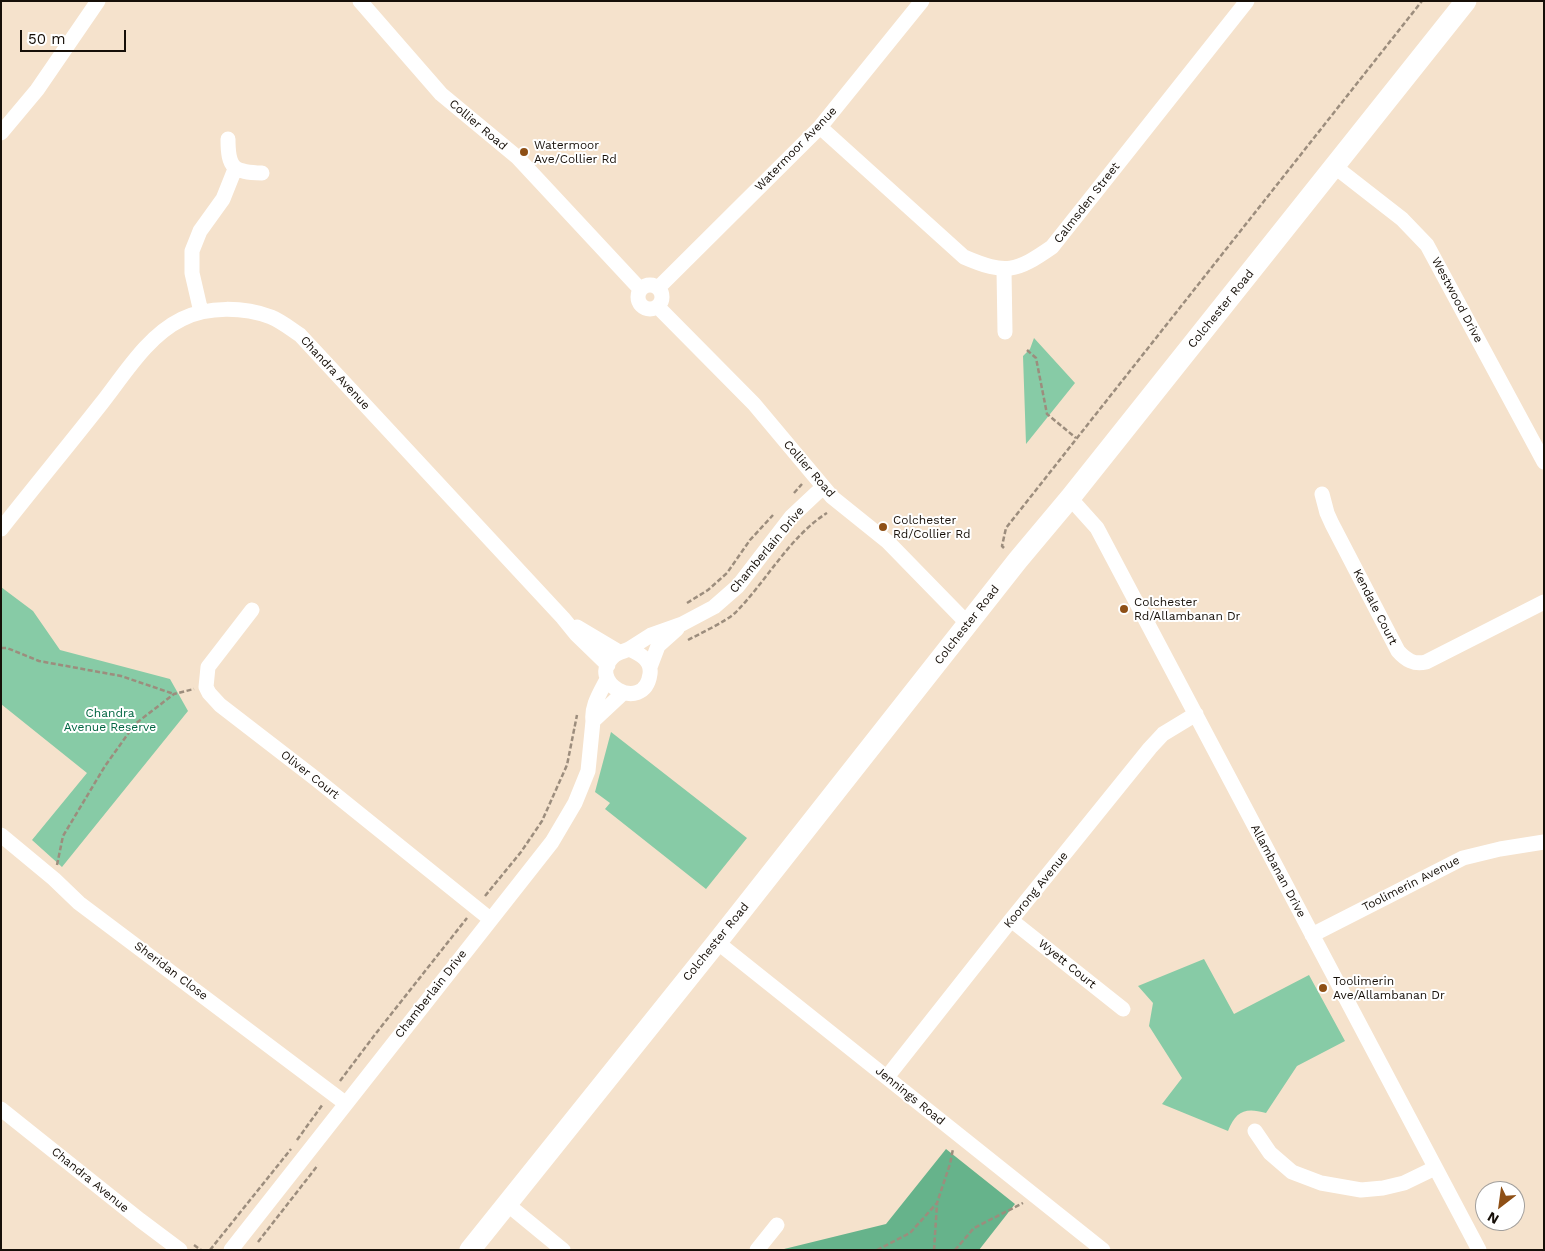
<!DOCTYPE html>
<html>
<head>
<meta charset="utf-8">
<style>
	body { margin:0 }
	#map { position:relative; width:1545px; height:1251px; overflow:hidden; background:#f5e2cc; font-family:"Work Sans",sans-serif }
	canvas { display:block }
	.frame { position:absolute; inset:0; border:2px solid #160f08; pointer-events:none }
	.north { position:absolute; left:1475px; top:1181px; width:50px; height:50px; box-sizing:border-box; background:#fff; border:1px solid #a29f9c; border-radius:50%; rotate:210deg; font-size:14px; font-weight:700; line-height:20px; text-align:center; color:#160f08 }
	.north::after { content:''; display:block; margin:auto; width:18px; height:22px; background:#8e4f15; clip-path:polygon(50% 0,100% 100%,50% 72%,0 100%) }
	.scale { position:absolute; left:20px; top:30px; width:106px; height:22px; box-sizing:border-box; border:2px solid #160f08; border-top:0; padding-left:6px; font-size:15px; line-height:18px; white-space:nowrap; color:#160f08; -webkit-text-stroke:4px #fff; paint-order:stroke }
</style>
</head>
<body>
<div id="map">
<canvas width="1545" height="1251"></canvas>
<div class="frame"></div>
<div class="north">N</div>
<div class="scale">50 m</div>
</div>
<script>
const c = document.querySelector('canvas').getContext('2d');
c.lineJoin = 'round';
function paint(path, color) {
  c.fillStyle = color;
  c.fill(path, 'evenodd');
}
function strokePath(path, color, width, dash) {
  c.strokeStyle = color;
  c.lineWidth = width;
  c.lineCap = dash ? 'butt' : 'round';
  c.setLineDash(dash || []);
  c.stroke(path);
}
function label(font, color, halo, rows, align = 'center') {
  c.font = font + ' "Work Sans",sans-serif';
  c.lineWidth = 4;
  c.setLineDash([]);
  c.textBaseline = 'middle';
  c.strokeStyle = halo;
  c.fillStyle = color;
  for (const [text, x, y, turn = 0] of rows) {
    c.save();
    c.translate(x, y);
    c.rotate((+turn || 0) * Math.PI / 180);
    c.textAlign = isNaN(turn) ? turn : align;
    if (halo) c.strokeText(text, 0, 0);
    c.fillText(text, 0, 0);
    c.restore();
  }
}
const green = new Path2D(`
	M1034,338L1075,383L1026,444L1023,356L1030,349Z
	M1,587L33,611L60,650L170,679L188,711L62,867L32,840L87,773L1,704Z
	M611,732L747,838L706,889L605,809L610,803L595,792Z
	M1204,959L1234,1014L1309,975L1345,1041L1297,1066L1266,1113C1245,1107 1236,1111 1228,1131L1162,1104L1182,1078L1149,1026L1153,1003L1138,986Z`);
const forest = new Path2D(`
	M946,1149L1015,1204L979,1250H780L886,1224Z`);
const path = new Path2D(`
	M1027,350L1036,358L1047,414L1076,438
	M794,493L802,484
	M1004,548L1002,546L1006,528L1422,1
	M687,603L708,590L727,573L750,540L773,515
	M688,640C701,633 725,622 735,613C766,582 790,536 827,513
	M1,648H7L39,661L121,676L174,694
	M57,865L63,836L105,766L135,724L174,694L194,689
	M485,896L521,852L542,821L567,765L577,715
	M340,1081L377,1032L467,918
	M297,1140L323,1104
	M258,1242L318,1165
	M194,1245L201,1250
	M210,1250L291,1149
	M877,1250L910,1233L937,1203L950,1164L953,1149
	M934,1250L937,1204
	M955,1250L974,1228L1023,1203`);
const street = new Path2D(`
	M360,1L441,94L517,157L640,289
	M820,127L964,257C1006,275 1016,272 1052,247L1247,1
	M1,133L37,90L98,1
	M228,139C228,168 233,172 262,173
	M1334,166L1402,219L1427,245L1544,462
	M1004,270L1005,332
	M638 297a12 12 0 1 1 24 0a12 12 0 1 1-24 0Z
	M658,288L820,127L922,1
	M658,307L754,404L832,497L888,542L968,624
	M201,312L192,273V251L200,231L223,199L235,169
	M1322,494L1327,513L1332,524L1398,651C1406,660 1414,665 1426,662L1544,602
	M1070,498L1097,528L1479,1250
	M1,529C34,487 68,446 101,404C124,375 147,336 182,319C208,306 244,307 271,317C281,321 291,329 300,335L563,618L576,634L608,665
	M252,610L208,667L206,687L209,693L220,705L316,779L490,919
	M577,627L619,652
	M629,649L651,635L682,624L714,607L738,586L791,517L823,487
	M629,649C640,654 652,660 650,674C644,716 583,681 615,655C619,652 625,651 629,649Z
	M650,667L658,646L677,629
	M593,721L623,693
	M1,835L54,879L79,903L345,1103
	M1011,920L1123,1009
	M1312,935L1463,858L1500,849L1544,842
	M717,942L1103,1250
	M887,1077L1011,920L1150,748L1163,734L1196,714
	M1,1109L140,1220L180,1250
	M1255,1131L1270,1153L1292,1172L1321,1183L1361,1190L1383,1188L1404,1183L1435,1168
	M507,1204L563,1250
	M231,1250L552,842L575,803L588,771L593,721C591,706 600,693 607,679
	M757,1250L777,1225`);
const secondary = new Path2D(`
	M470,1250L717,942L1018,560L1070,498L1466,1`);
const markers = [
	[524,152,5,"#8e4f15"],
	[883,527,5,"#8e4f15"],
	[1124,609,5,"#8e4f15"],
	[1323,988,5,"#8e4f15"]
];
const streetNames = [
	["Collier Road",478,125,40],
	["Watermoor Avenue",796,149,-46],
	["Calmsden Street",1087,203,-52],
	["Westwood Drive",1457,300,62],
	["Colchester Road",1221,309,-51],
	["Chandra Avenue",335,373,47],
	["Collier Road",809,469,49],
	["Chamberlain Drive",767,550,-50],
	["Kendale Court",1375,607,63],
	["Colchester Road",967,625,-52],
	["Oliver Court",310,775,38],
	["Allambanan Drive",1278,871,62],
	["Toolimerin Avenue",1411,884,-27],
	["Koorong Avenue",1036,890,-51],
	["Colchester Road",716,942,-51],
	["Wyett Court",1067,964,39],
	["Sheridan Close",171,971,37],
	["Chamberlain Drive",431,994,-52],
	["Jennings Road",910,1096,39],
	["Chandra Avenue",90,1180,39]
];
const poiNames = [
	["Watermoor",534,145],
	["Ave/Collier Rd",534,159],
	["Colchester",893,520],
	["Rd/Collier Rd",893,534],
	["Colchester",1134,602],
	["Rd/Allambanan Dr",1134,616],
	["Toolimerin",1333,981],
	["Ave/Allambanan Dr",1333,995]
];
const parkNames = [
	["Chandra",110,713],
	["Avenue Reserve",110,727]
];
paint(green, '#87cba6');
paint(forest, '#66b38b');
strokePath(path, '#9c8d7d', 2.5, [5, 2.5]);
strokePath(street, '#fff', 15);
strokePath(secondary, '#fff', 21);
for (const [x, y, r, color] of markers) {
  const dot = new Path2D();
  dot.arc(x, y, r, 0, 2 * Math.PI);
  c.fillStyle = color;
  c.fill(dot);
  strokePath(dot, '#fff', 2);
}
label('12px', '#160f08', '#fff', streetNames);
label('12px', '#160f08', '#fff', poiNames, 'left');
label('12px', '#026642', '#fff', parkNames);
</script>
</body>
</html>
